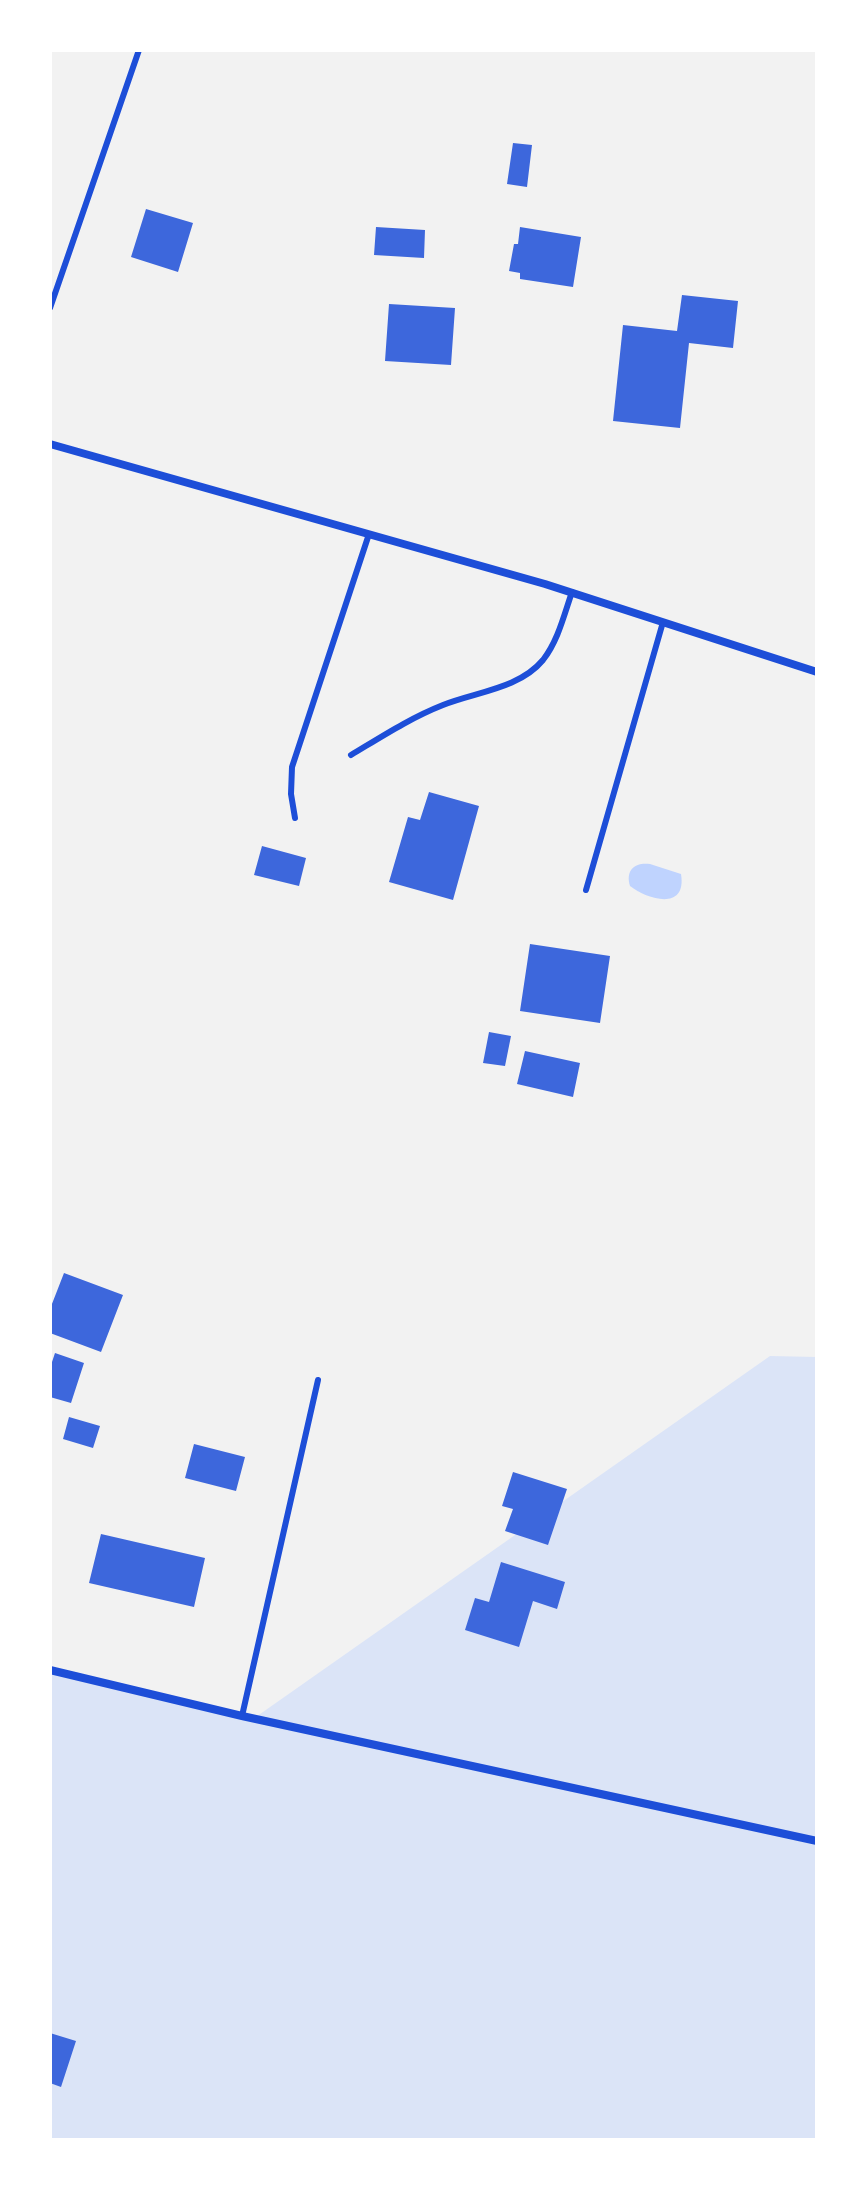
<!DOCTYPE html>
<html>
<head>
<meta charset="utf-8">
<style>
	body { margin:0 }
	#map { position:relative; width:867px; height:2190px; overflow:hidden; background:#f2f2f2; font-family:Arial,sans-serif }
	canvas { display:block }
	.frame { position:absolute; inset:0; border:52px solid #fff; pointer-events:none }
</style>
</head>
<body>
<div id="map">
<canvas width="867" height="2190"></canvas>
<div class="frame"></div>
</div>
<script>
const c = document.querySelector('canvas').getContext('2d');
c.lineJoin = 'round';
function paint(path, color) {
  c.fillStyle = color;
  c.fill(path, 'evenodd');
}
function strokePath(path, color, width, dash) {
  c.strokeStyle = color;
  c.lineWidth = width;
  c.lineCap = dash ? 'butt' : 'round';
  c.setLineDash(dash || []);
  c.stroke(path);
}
const green = new Path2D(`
	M770,1356L817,1357V2140H50V1670L253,1719Z`);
const water = new Path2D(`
	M650,864L681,874C687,911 648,900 630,886C625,870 635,862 650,864Z`);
const building = new Path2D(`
	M513,143L532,145L527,187L507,184Z
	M146,209L193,223L178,272L131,257Z
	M376,227L425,230L424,258L374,255Z
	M520,227L581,237L573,287L520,279V273L509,271L514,244H518Z
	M682,295L738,301L733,348L689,343L680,428L613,421L623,325L677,331Z
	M389,304L455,308L451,365L385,361Z
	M429,792L479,806L453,900L389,882L408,817L420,820Z
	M262,846L306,858L299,886L254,875Z
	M530,944L610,956L600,1023L520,1011Z
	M489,1032L511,1036L505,1066L483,1063Z
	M525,1051L580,1063L573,1097L517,1084Z
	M64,1273L123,1295L101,1352L50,1333V1309Z
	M55,1353L84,1363L71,1403L50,1397V1368Z
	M69,1417L100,1426L93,1448L63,1439Z
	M194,1444L245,1457L236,1491L185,1478Z
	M513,1472L567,1489L548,1545L505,1531L513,1509L502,1506Z
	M101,1534L205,1558L194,1607L89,1583Z
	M501,1562L565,1582L557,1609L533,1601L519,1647L465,1630L475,1598L489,1602Z
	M50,2033L76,2041L61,2087L50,2083Z`);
const service = new Path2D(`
	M50,308L139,50
	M351,755C381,737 410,718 443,705C475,692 519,689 543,660C558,641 564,615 572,592
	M295,818L291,794L292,767L369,534
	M586,890L663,622
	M242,1716L318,1380`);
const minor = new Path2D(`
	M50,444L545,584L817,672
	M50,1670L242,1716L817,1841`);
paint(green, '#dbe4f7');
paint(water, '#bfd3fe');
paint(building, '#3d67dc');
strokePath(service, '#1d4ed8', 6);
strokePath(minor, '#1d4ed8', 8);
</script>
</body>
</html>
